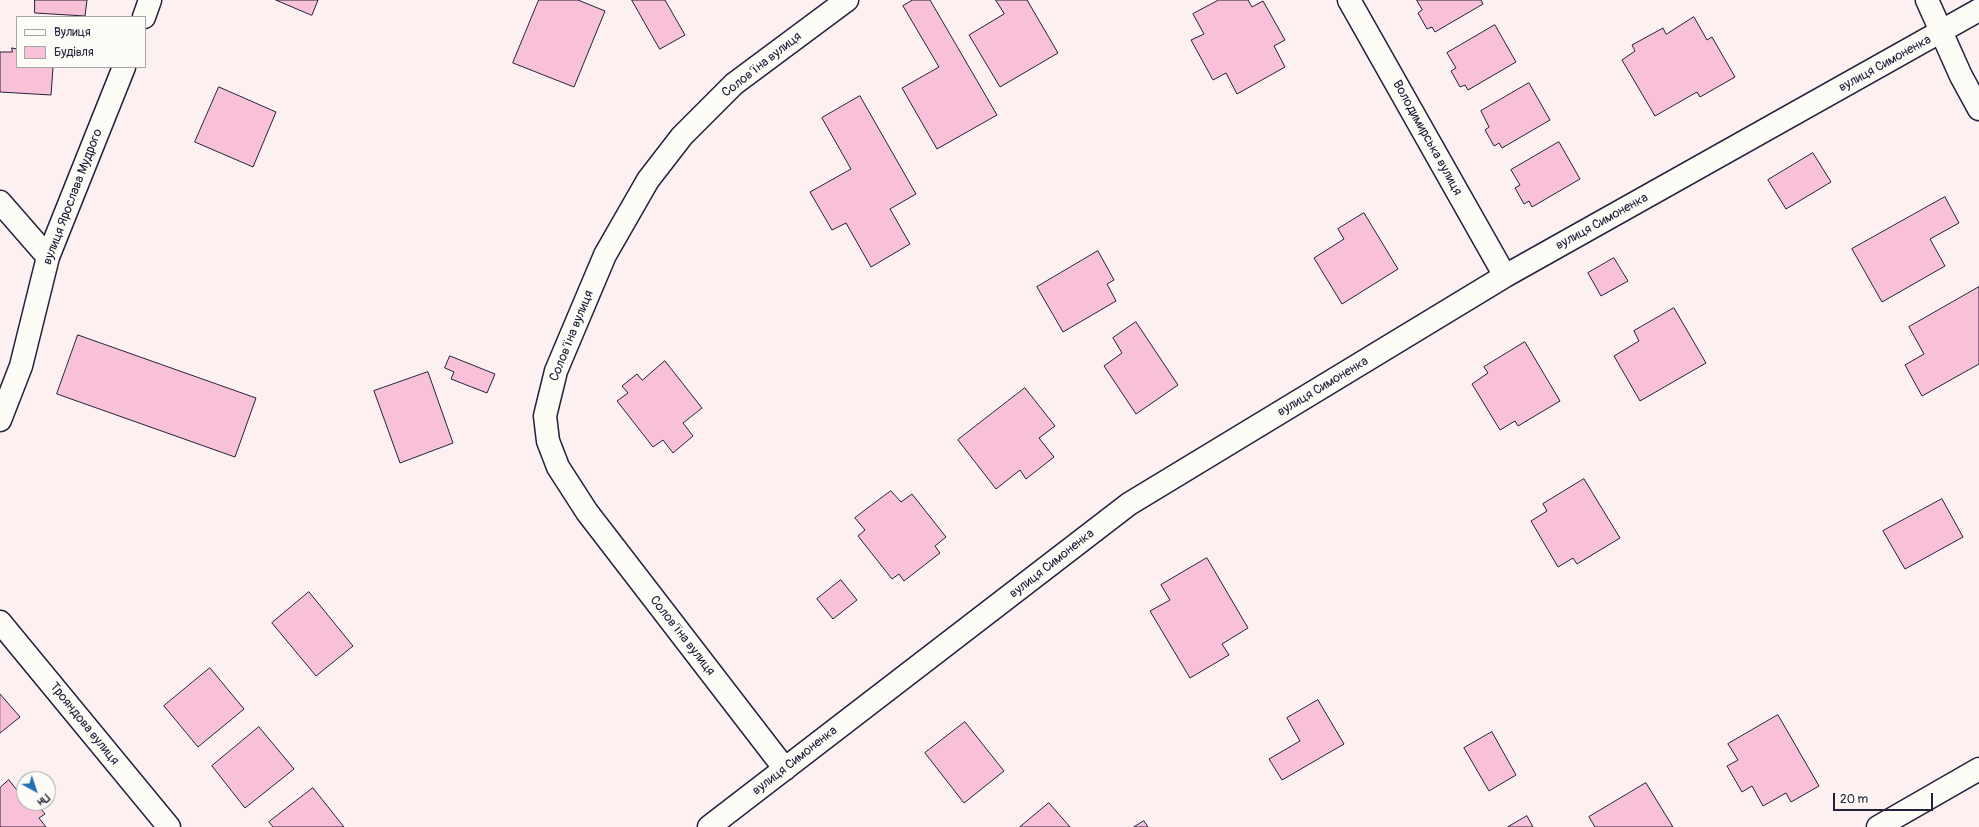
<!DOCTYPE html>
<html>
<head>
<meta charset="utf-8">
<style>
	body { margin:0 }
	#map { position:relative; width:1979px; height:827px; overflow:hidden; background:#fcf0f1; font-family:Pangolin,sans-serif }
	canvas { display:block }
	.legend { position:absolute; left:16px; top:16px; width:130px; height:52px; box-sizing:border-box; background:#fdfcf7; border:1px solid #a5a5ac; margin:0; padding:5px 7px; list-style:none; font-size:12px; color:#22223b }
	.legend li { display:flex; align-items:center; gap:8px; height:20px }
	.legend b { width:20px; border:1px solid #a5a5ac }
	.north { position:absolute; left:16px; top:771px; width:40px; height:40px; box-sizing:border-box; background:#fdfcf7; border:1px solid #a5a5ac; border-radius:50%; rotate:140deg; font-size:11px; font-weight:700; line-height:16px; text-align:center; color:#22223b }
	.north::after { content:''; display:block; margin:auto; width:14px; height:18px; background:#1f6fb2; clip-path:polygon(50% 0,100% 100%,50% 72%,0 100%) }
	.scale { position:absolute; left:1833px; top:793px; width:100px; height:18px; box-sizing:border-box; border:2px solid #22223b; border-top:0; padding-left:5px; font-size:12px; line-height:14px; white-space:nowrap; color:#22223b; -webkit-text-stroke:3px #fdfcf7; paint-order:stroke }
</style>
</head>
<body>
<div id="map">
<canvas width="1979" height="827"></canvas>
<ul class="legend">
<li><b style="height:5px;background:#fdfcf7"></b>Вулиця</li>
<li><b style="height:11px;background:#f9c1d8"></b>Будівля</li>
</ul>
<div class="north">Пн</div>
<div class="scale">20 m</div>
</div>
<script>
const c = document.querySelector('canvas').getContext('2d');
c.lineJoin = 'round';
function paint(path, color) {
  c.fillStyle = color;
  c.fill(path, 'evenodd');
}
function strokePath(path, color, width, dash) {
  c.strokeStyle = color;
  c.lineWidth = width;
  c.lineCap = dash ? 'butt' : 'round';
  c.setLineDash(dash || []);
  c.stroke(path);
}
function label(font, color, halo, rows, align = 'center') {
  c.font = font + ' Pangolin,sans-serif';
  c.lineWidth = 4;
  c.setLineDash([]);
  c.textBaseline = 'middle';
  c.strokeStyle = halo;
  c.fillStyle = color;
  for (const [text, x, y, turn = 0] of rows) {
    c.save();
    c.translate(x, y);
    c.rotate((+turn || 0) * Math.PI / 180);
    c.textAlign = isNaN(turn) ? turn : align;
    if (halo) c.strokeText(text, 0, 0);
    c.fillText(text, 0, 0);
    c.restore();
  }
}
const building = new Path2D(`
	M35,0H87L85,16L35,13Z
	M276,0H318L312,15Z
	M539,0H578L605,11L574,87L513,63Z
	M632,0H665L685,35L660,49Z
	M913,0H930L997,115L937,149L902,88L939,67L903,6Z
	M996,0H1027L1058,53L1000,87L969,35L1004,14Z
	M1219,0H1248L1252,7L1263,1L1285,40L1274,46L1285,67L1237,94L1226,73L1213,80L1191,40L1204,34L1193,14Z
	M1417,0H1481L1483,4L1435,32L1432,27L1427,29L1418,13L1422,10Z
	M1694,17L1707,40L1712,37L1735,77L1700,97L1697,92L1655,116L1622,60L1635,51L1632,45L1663,28L1666,34Z
	M1495,25L1516,62L1468,90L1465,85L1460,87L1451,71L1456,68L1447,53Z
	M12,48L17,49V67H53L51,95L0,92V52H12Z
	M1529,83L1550,120L1502,148L1499,143L1494,146L1485,130L1489,127L1481,111Z
	M219,87L276,112L253,167L195,142Z
	M860,96L916,194L890,209L910,244L871,267L846,223L832,230L810,192L851,169L822,118Z
	M1559,142L1580,179L1532,207L1529,201L1524,204L1515,188L1520,185L1511,170Z
	M1813,153L1831,182L1786,209L1768,180Z
	M1945,197L1959,223L1930,239L1945,266L1882,302L1852,249Z
	M1364,213L1398,269L1342,304L1314,258L1344,239L1338,229Z
	M1098,251L1114,280L1107,284L1116,301L1063,332L1037,287Z
	M1614,258L1628,281L1601,296L1588,273Z
	M1979,287V364L1922,396L1905,365L1924,354L1909,327Z
	M1674,308L1706,363L1640,401L1614,356L1639,341L1634,331Z
	M1136,322L1178,385L1136,414L1104,366L1122,353L1113,338Z
	M78,335L256,398L235,457L57,394Z
	M1525,342L1560,401L1518,426L1515,421L1500,430L1472,384L1488,373L1484,367Z
	M450,356L495,374L487,393L451,379L454,372L445,368Z
	M665,361L702,408L683,423L693,436L673,453L663,440L653,447L617,401L628,393L622,386L637,374L642,380Z
	M428,372L453,443L400,463L374,391Z
	M1025,388L1055,426L1039,438L1054,457L1026,479L1020,470L996,489L958,440Z
	M1584,479L1620,538L1577,564L1573,558L1558,567L1531,521L1547,511L1543,504Z
	M891,491L901,502L912,494L946,537L935,546L940,553L904,581L899,574L892,579L858,536L865,530L855,518Z
	M1942,499L1963,537L1905,569L1883,531Z
	M1207,558L1248,628L1222,644L1229,655L1190,678L1150,611L1170,600L1161,585Z
	M841,580L857,600L833,619L817,599Z
	M309,592L353,646L316,676L272,623Z
	M210,668L244,709L198,747L164,706Z
	M0,694L20,717L0,733Z
	M1318,700L1344,744L1282,780L1269,759L1300,741L1287,718Z
	M1778,715L1819,786L1791,802L1786,793L1763,806L1752,786L1742,792L1727,766L1738,760L1728,744Z
	M965,722L1004,771L964,803L925,753Z
	M259,727L294,769L245,808L212,766Z
	M1492,732L1516,775L1489,791L1464,748Z
	M9,780L24,799V803H36L45,814L39,818L46,827H0V788Z
	M1646,783L1673,827H1595L1589,817Z
	M313,788L344,827H273L269,822Z
	M1049,803L1070,827H1020Z
	M1527,816L1533,827H1508Z
	M1144,821L1148,827H1134Z`);
const minor = new Path2D(`
	M1349,0L1505,276
	M1927,0L1961,76L1979,109
	M144,17L150,0
	M0,202L48,257
	M0,420L21,366L48,257L124,67
	M0,622L169,827
	M785,769L587,512L558,467L548,441L545,416L556,371L605,255L648,180L682,136L734,84L847,0
	M709,827L1129,504L1505,276L1979,10
	M1878,827L1979,769`);
const streetNames = [
	["вулиця Симоненка",1885,64,-29],
	["Соловʼїна вулиця",762,65,-38],
	["Володимирська вулиця",1427,138,61],
	["вулиця Ярослава Мудрого",73,197,-69],
	["вулиця Симоненка",1602,222,-29],
	["Соловʼїна вулиця",572,336,-68],
	["вулиця Симоненка",1323,387,-31],
	["вулиця Симоненка",1052,564,-38],
	["Соловʼїна вулиця",682,636,52],
	["Трояндова вулиця",84,724,51],
	["вулиця Симоненка",795,761,-38]
];
paint(building, '#f9c1d8');
strokePath(building, '#22223b', 1);
strokePath(minor, '#22223b', 25);
strokePath(minor, '#fdfcf7', 22);
label('13px', '#22223b', '#fdfcf7', streetNames);
</script>
</body>
</html>
